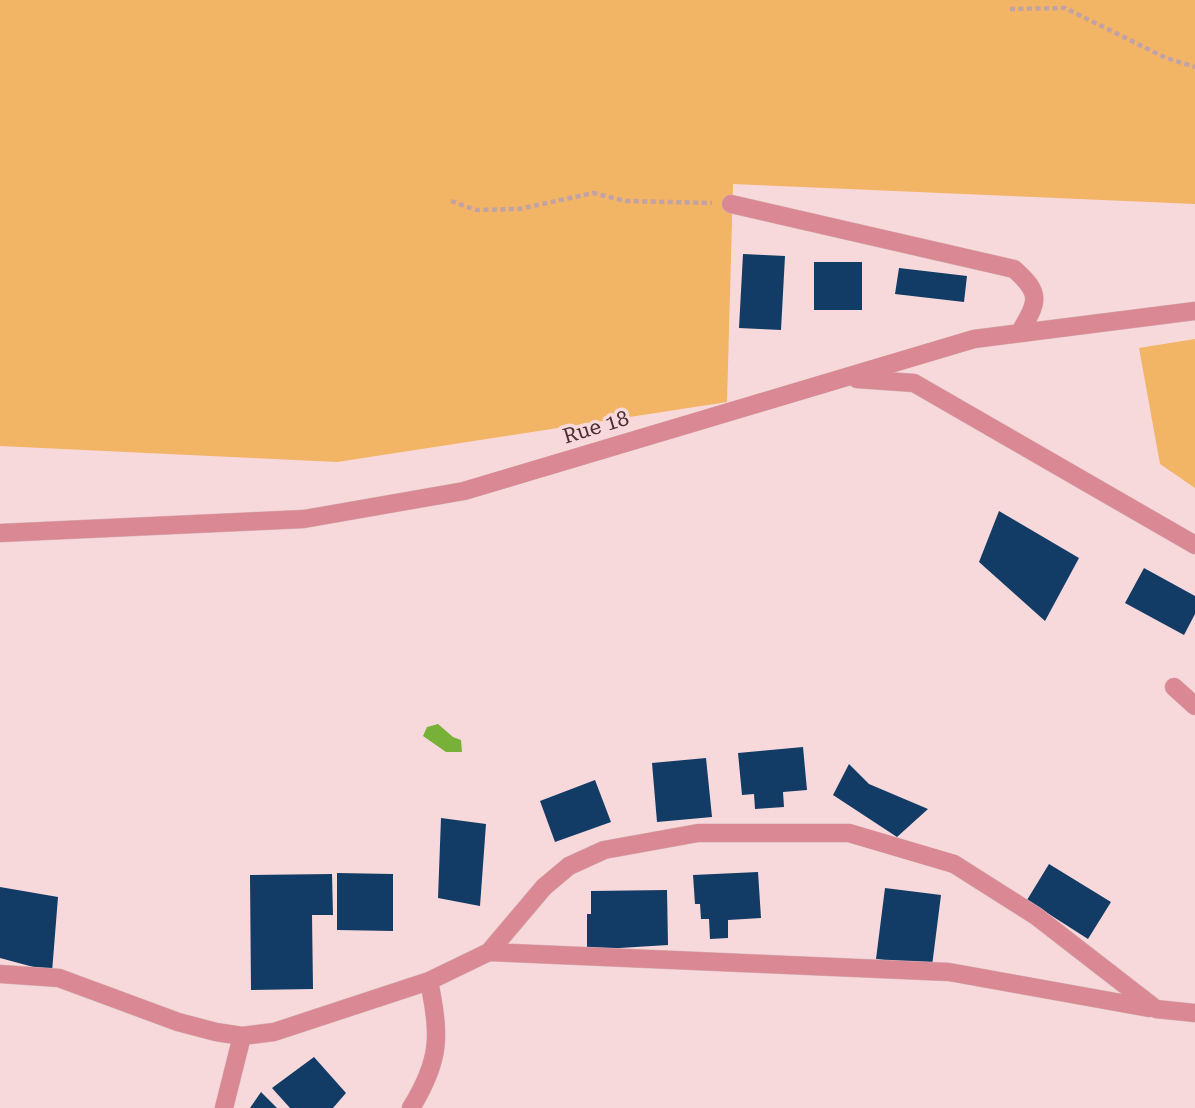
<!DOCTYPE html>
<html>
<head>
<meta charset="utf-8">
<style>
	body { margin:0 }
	canvas { display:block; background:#f7d8db }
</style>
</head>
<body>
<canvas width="1195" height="1108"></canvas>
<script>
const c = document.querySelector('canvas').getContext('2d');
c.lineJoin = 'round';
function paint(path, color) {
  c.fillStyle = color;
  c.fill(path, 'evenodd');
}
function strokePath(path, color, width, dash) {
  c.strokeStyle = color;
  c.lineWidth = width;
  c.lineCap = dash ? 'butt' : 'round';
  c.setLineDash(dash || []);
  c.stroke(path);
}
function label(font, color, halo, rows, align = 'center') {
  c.font = font + ' "Roboto Serif",serif';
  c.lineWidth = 7;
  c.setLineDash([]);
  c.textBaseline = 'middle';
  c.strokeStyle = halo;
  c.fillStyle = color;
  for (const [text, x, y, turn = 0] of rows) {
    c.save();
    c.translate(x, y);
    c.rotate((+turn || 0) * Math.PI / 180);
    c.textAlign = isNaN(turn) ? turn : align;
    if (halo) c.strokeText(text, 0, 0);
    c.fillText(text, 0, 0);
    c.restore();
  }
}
const green = new Path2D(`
	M0,0H1195V204L733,184L727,402L337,462L0,446Z
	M1195,339V488L1160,464L1139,348Z`);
const water = new Path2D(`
	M438,724L453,737L461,740L462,752H446L423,736L427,727Z`);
const building = new Path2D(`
	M743,254L785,256L781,330L739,328Z
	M814,262H862V310H814Z
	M899,268L967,276L964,302L895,294Z
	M999,511L1079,558L1045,621L979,562Z
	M1144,568L1195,596V614L1184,635L1125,603Z
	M803,747L807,790L783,792L784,807L755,809L754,794L742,795L738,753Z
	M706,758L712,817L657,822L652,763Z
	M849,764L869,784L928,809L897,837L833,795Z
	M595,780L611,822L555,842L540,801Z
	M441,818L486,824L480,906L438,898Z
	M1049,864L1111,902L1088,939L1027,900Z
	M758,872L761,918L728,920V938L710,939L709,919H701L700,904H695L693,875Z
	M337,873L393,874V931L337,930Z
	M332,874L333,915H312L313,989L251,990L250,875Z
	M0,887L58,897L52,972L0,958Z
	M885,888L941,895L932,966L876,959Z
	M667,890L668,945L587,950V914H591V891Z
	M314,1057L346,1093L333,1108H290L272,1088Z
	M261,1092L277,1108H250Z`);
const path = new Path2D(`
	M1010,9L1065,8L1166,58L1195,67
	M451,201L476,210L519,209L593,193L626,201L712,203`);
const street = new Path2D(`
	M731,204L1014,269C1042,294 1038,301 1020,332
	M857,379L914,383L1195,545
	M0,533L304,519L464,491L974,339L1195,311
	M1174,687L1195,706
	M489,952L949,972L1149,1008
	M0,974L59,978L178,1022L216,1032L242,1036L274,1032L429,981L489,952L544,887L569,866L604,850L698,833H849L954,864L1036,916L1156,1009L1195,1013
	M224,1108L242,1036
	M411,1108C441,1059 440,1036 429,981`);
const streetNames = [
	["Rue 18",596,428,-17]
];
paint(green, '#f2b465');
paint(water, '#77b138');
paint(building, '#123c65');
strokePath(street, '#d5b6b9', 19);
strokePath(path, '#c1a2a6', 4.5, [5, 3.5]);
strokePath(street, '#da8893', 18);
label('21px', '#4b2e32', '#f7d8db', streetNames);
</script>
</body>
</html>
